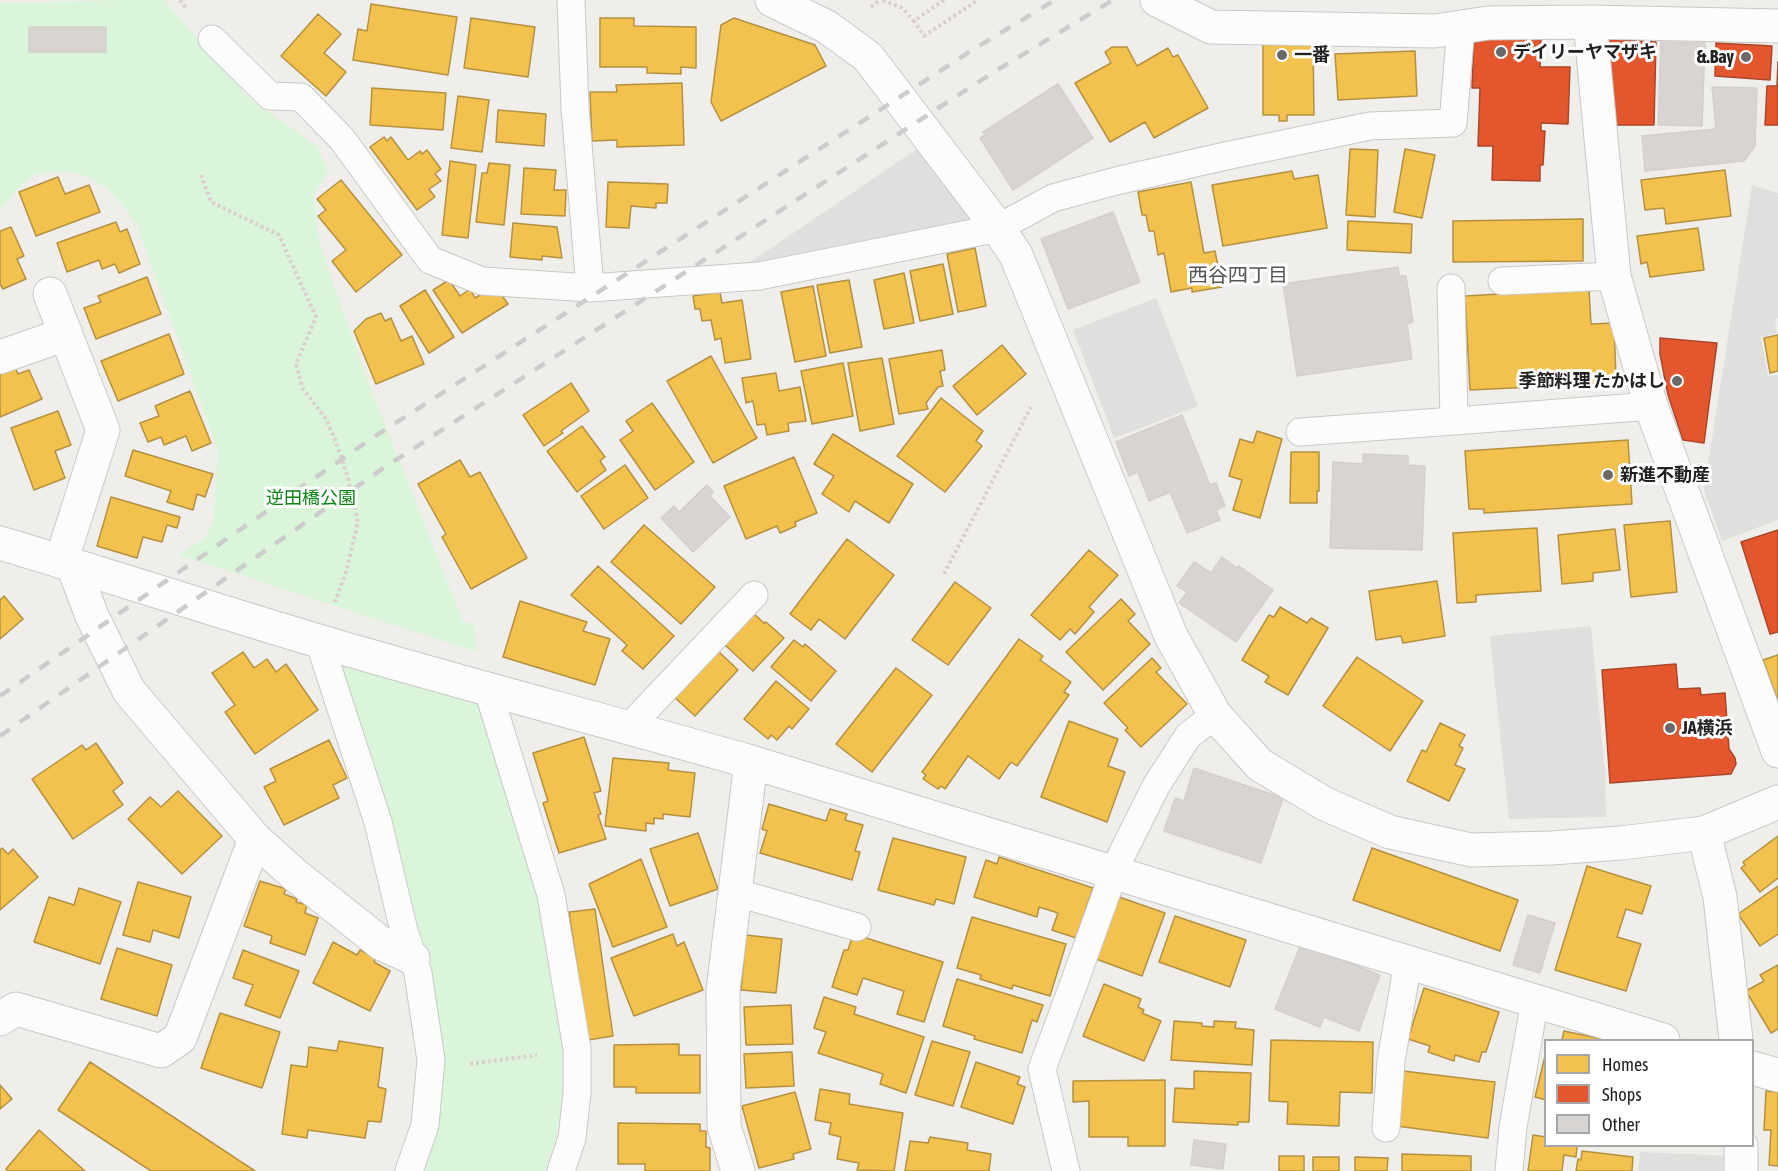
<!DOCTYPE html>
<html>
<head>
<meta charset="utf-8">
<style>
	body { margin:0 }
	#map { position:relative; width:1778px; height:1171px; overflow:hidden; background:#f0eeeb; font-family:"Asap Condensed",sans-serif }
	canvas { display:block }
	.legend { position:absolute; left:1544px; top:1039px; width:210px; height:108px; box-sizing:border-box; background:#fff; border:2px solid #a7a7a7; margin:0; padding:8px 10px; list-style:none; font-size:18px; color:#222 }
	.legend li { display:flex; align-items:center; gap:12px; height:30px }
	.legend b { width:30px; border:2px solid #a7a7a7 }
</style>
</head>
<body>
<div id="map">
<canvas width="1778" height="1171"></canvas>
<ul class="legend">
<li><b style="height:16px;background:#f2c14e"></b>Homes</li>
<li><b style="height:16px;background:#e4572e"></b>Shops</li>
<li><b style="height:16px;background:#d7d4d2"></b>Other</li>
</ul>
</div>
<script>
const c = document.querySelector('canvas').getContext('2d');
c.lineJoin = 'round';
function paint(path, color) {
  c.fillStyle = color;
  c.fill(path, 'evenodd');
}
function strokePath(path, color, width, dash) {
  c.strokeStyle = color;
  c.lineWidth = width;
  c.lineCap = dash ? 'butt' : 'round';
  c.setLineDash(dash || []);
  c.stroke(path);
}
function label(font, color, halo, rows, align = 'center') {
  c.font = font + ' "Asap Condensed","Noto Sans JP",sans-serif';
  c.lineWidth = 6;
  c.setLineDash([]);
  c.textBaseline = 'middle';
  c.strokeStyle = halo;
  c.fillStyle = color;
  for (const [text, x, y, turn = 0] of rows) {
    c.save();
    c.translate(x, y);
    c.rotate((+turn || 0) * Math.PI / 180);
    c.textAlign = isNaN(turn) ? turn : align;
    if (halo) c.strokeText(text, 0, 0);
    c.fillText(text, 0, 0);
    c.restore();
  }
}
const park = new Path2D(`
	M130,0H164L251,100L317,146L328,171L314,195L320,245L366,376L464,624L473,621L477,652L179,555L207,536L214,517L218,451L136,223C116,195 97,172 59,172C50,172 39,172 32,176C19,185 10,198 0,210V3Z
	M334,654L489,705L540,897L569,1073L556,1138L545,1171H421L440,1051L431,967Z`);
const parking = new Path2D(`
	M920,147L970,219L749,263Z
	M1752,185L1778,193V318L1775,319L1777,333L1761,337L1768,376L1778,375V520L1722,541L1704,490Z
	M1156,298L1198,406L1114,438L1073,330Z
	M1591,626L1605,773L1606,817L1509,819L1490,636Z
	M1640,1152L1732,1156L1731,1171H1638Z`);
const homes = new Path2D(`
	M371,4L457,17L448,75L353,60L358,29L367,31Z
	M318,14L341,34L324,53L346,72L326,96L281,56Z
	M471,18L535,27L528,77L464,68Z
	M600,18H634V26L696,27V68L681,67V74L647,73V67H600Z
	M734,18L815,45L826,66L721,121L711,102L721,25Z
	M1263,43H1313L1314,115H1287V121H1279V115H1263Z
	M1112,47H1127L1137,66L1168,48L1173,57L1178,55L1208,108L1154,138L1145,122L1110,142L1075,83L1111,63L1105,52Z
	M1415,51L1417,96L1338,100L1335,54Z
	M682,83L684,145L617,147V140L592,141L590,92H617L616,85Z
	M372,88L446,93L443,130L370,125Z
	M458,96L489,100L482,152L451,148Z
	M498,110L546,114L544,146L496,142Z
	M384,137L387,141L391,137L408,160L420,151L422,154L427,150L441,169L435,174L441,181L429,189L435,197L417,210L370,147Z
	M1350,149L1378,150L1375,217L1346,215Z
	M1405,149L1435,155L1422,218L1394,212Z
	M450,161L476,165L468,238L442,235Z
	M489,163L510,165L504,225L476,222L482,173H487Z
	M524,168L556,170L554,190H566L565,216L521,214Z
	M1725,170L1731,216L1666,224L1664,208L1645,210L1641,180Z
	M1292,171L1294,179L1318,175L1327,228L1223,246L1212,185Z
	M58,177L65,194L89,185L100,212L36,236L19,192Z
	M341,180L402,255L356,292L332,261L346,250L318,216L326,210L317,199Z
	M608,182L668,184L667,203H656V208L631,206L629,228L606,227Z
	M1191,182L1204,253L1215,251L1222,287L1192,292V288L1171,292L1164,253L1158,255L1154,231H1149L1146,215H1142L1138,192Z
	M1583,219V261L1453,262V221Z
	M1348,221L1412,224L1411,253L1347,250Z
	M116,222L120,232L127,229L140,264L119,273L115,264L102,269L99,260L67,272L57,243Z
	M513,223L557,227L562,258L542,256V260L510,257Z
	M11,227L24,256L17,259L26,279L3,289L0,284V231Z
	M1698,228L1704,270L1650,277L1647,262L1641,264L1637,236Z
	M975,248L986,306L958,312L947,254Z
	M943,264L953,314L920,321L910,271Z
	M904,273L914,323L884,329L874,280Z
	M147,277L161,314L96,339L84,308L101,302L98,296Z
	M449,280L460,296L470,289L475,298L490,289L498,290L508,304L462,333L433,290Z
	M849,280L862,347L830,353L817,285Z
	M813,286L826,356L795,362L781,292Z
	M1589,289L1591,324L1614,323L1616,378L1597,379V384L1470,390L1465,296Z
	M425,290L454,337L429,353L400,306Z
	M720,292L722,303L742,300L751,359L725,363L721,338L715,340L711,320L702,321L700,309H695L693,296Z
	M381,313L385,321L391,318L401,341L412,336L424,364L376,384L354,331L366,319Z
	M169,334L184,374L118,401L101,361Z
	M1778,335V371L1770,373L1764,338Z
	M1002,345L1026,374L977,415L953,386Z
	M942,350L945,370L940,371L943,386L938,387L926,403L928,409L899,414L889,359Z
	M711,356L757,438L713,463L667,381Z
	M882,358L894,424L860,431L848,363Z
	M843,363L853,416L812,424L801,371Z
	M14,365L18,374L29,370L42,399L0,417V371Z
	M776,373L779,391L800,387L806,421L788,423L789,431L767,435L765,424L757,425L753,401L746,403L742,378Z
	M571,383L589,411L561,431L563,433L544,446L523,415Z
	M190,391L211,443L192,451L186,436L164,445L161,437L148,442L140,423L159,416L155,406Z
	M941,398L983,431L976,441L982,446L945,492L897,456Z
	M652,403L694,462L655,490L620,440L633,431L626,421Z
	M58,411L71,445L55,451L65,478L34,490L11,428Z
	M582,426L605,457L600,461L606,470L577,492L547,451Z
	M1257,431L1282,439L1260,518L1233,510L1242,480L1229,476L1240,439L1253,443Z
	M833,434L913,484L889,523L855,501L849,512L822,494L834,476L814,464Z
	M1628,440L1632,504L1484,513V509H1469L1465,451Z
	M133,450L213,474L205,497L197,494L193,510L167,502L171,491L125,476Z
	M1291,452H1319V491H1317V503H1290Z
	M794,457L817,513L795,522L796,526L780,533L777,526L746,539L724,486Z
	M460,460L470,477L480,472L527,558L471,589L442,537L446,534L418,484Z
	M625,465L648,498L604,529L581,496Z
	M111,497L180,517L177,528L167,525L162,542L143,537L137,558L97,546Z
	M1670,521L1677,592L1631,597L1624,525Z
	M644,525L715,587L681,624L611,562Z
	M1537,528L1541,591L1476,595V602L1457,603L1453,533Z
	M1615,529L1620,570L1593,573V581L1562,584L1558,535Z
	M847,539L894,575L845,639L819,619L811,630L790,614Z
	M1089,550L1118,575L1089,607L1094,612L1075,634L1070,629L1060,640L1031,615Z
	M598,566L674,636L643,669L622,651L627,645L571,595Z
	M1437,581L1445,636L1403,643L1401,636L1376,640L1369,591Z
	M955,582L991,608L948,665L912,640Z
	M4,596L23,619L0,639V600Z
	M1121,599L1135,614L1128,621L1150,644L1103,690L1066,652Z
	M520,601L587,622L583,631L610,639L595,685L503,657Z
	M1280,607L1307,623L1311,618L1328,628L1288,695L1265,682L1269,676L1242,660L1269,615L1274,617Z
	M753,613L764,623L766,622L784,638L753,671L724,644Z
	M1019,639L1043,656L1040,660L1071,682L1064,692L1069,695L1017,766L1011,762L999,779L968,756L945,789L941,786L938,789L923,779L926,775L922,772Z
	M794,640L803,647L805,644L836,671L811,701L771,667Z
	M717,650L738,670L695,716L673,696Z
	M243,652L254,668L267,659L276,672L286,664L318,710L255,754L225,712L235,705L212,673Z
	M1778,655V701L1763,660Z
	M1357,657L1423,701L1390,751L1323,706Z
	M1152,658L1161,668L1156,672L1187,704L1141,747L1125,730L1128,728L1104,703Z
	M896,668L932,695L872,772L836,744Z
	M776,681L809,709L792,729L789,726L777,740L771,735L768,739L744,719Z
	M1069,721L1118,739L1108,766L1125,772L1107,822L1041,797Z
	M1440,723L1465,735L1459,746L1463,748L1455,765L1465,769L1449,801L1407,781L1422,750L1426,752Z
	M584,737L601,791L594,793L601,814L598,815L606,839L559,853L543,803L548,801L533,753Z
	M329,740L347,778L333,785L339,798L284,825L264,787L276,781L270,769Z
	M96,743L123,783L113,791L123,805L73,839L32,779L82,745L86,750Z
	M613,758L669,763L668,770L695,773L690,817L663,814V819L654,818V824L646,823V831L605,826Z
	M178,791L222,836L182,874L128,819L150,797L161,807Z
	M769,804L826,821L830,809L847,814L845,820L863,825L855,851L860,852L852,880L760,853L767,831L762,829Z
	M698,833L718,889L670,906L650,849Z
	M1778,836V878L1760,892L1741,868L1745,865L1743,862Z
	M893,838L966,857L954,904L936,899L934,905L878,890Z
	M2,848L8,854L13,849L38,877L0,910V850Z
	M1372,848L1518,900L1500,951L1353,900Z
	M999,857L1093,888L1076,938L1052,930L1058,913L1039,907L1037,917L974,897L986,860L997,864Z
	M641,859L667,927L613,947L589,884Z
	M1587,866L1651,886L1642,914L1626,909L1617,937L1641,944L1626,991L1555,970Z
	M260,881L286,889L284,894L297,899L296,902L307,905L305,913L318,918L305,955L270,943L272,936L244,926Z
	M138,882L191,897L179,938L153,930L150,942L123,935Z
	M1778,886V934L1760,946L1738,914Z
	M79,888L121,902L100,964L34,942L49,897L74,905Z
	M1119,897L1165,913L1142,976L1096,959Z
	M595,909L613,1036L588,1040L569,912Z
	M1175,916L1246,940L1230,987L1159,962Z
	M972,917L1066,944L1050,996L1013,985L1012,989L980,979L981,975L957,968Z
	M673,934L677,946L684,942L703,990L634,1016L611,958Z
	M853,934L943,962L924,1022L897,1014L904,991L863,978L857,995L832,987L844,950H848Z
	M746,935L782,939L776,993L741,990Z
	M333,942L357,955L360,950L376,958L374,962L390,971L370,1011L313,983Z
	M117,948L172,965L157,1016L101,999Z
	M243,950L299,971L280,1018L245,1005L253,985L233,978Z
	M1778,965V1029L1771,1033L1746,991L1764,981L1760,975Z
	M957,979L1043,1005L1037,1022L1032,1020L1022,1053L974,1039L975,1036L943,1026Z
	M1104,984L1141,999L1138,1007L1144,1010L1142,1013L1161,1021L1144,1061L1083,1036Z
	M1424,988L1499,1012L1486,1052H1482L1479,1062L1455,1055L1454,1061L1428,1052L1430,1046L1408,1039Z
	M824,997L856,1007L854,1014L924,1037L906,1093L880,1084L883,1074L818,1053L826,1032L814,1028Z
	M791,1005L793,1044L746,1045L744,1007Z
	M220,1013L280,1032L262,1088L201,1068Z
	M1174,1021L1202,1023V1026L1214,1027V1021L1236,1022L1235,1028L1254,1030L1252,1065L1171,1060Z
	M1564,1031L1607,1040H1562Z
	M1271,1040L1373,1042L1372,1093L1340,1092L1339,1126L1287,1124L1288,1102L1269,1101Z
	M339,1041L383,1048L378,1087L386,1089L381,1122L368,1121L365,1138L308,1130L307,1138L282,1134L291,1065L307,1067L309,1047L337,1051Z
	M932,1041L970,1052L953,1106L915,1095Z
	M679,1044V1055H700V1093H636V1087H614V1045Z
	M792,1052L794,1086L746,1088L744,1054Z
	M1546,1052V1100L1535,1097Z
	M90,1062L255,1171H151L58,1110Z
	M976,1062L1020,1077L1017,1084L1025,1087L1013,1124L961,1107Z
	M1194,1071L1251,1073L1249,1122H1238V1125L1173,1122L1175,1088L1194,1089Z
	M1403,1071L1495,1082L1488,1138L1396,1126Z
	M1165,1080V1146H1128V1137H1089V1101L1073,1102V1081Z
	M0,1085L12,1099L0,1109Z
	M820,1089L850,1094L849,1104L903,1113L894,1171L857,1170L859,1163L837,1159L841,1137L829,1134L831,1123L815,1120Z
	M1766,1091L1778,1092V1166L1769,1165L1771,1130H1764Z
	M795,1092L811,1149L793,1154L794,1159L759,1168L742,1106Z
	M618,1123L700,1124V1131H706V1147L710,1148V1171H645V1164H618Z
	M39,1130L85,1171H8L6,1169Z
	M1533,1135L1546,1137V1146H1577L1576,1157L1564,1155L1562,1171H1528Z
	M930,1137L968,1143L967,1150L991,1154L989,1171H905L910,1141L928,1143Z
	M1582,1151L1633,1157L1632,1171H1576L1578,1159L1581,1160Z
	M1402,1154L1471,1156V1171H1402Z
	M1279,1156H1304V1171H1279Z
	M1313,1157H1339V1171H1313Z
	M1355,1157L1388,1158L1387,1171H1355Z`);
const shops = new Path2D(`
	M1474,36L1541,38L1540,67H1570L1568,124L1541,123V131H1545L1543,165H1540V181L1492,180L1493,146H1478L1480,88H1472Z
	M1608,39L1656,42L1654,125H1616L1604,44Z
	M1716,43L1772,46L1770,80L1715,76Z
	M1778,62V125H1765L1767,86H1777Z
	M1660,338L1717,343L1704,443L1683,440L1668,395L1660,354Z
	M1778,530V632L1770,634L1741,542Z
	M1676,664L1678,689L1700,688L1701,695L1725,693L1729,749L1735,758L1736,764L1731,774L1610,783L1602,670Z`);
const building = new Path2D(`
	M29,27H106V52H29Z
	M1661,42L1705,43L1702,126L1658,125Z
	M1058,84L1093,138L1013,190L980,138L985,135L983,132Z
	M1712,87L1757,88L1755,146L1744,161L1645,171L1642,136L1716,129Z
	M1113,212L1140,282L1068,309L1041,239Z
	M1398,267L1399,276H1406L1413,322L1407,324L1412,359L1297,376L1283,284Z
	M1182,415L1210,485L1216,483L1225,506L1216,510L1220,520L1187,533L1170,492L1149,501L1138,472L1129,476L1116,442Z
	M1363,454L1408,456V465L1425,466L1422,550L1330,548L1333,462L1363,464Z
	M707,485L713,492L710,496L730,517L693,552L661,518L674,506L679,512Z
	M1222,557L1237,568L1239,566L1273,590L1236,642L1179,603L1187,592L1177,586L1194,562L1211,573Z
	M1194,768L1283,798L1261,863L1164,831L1175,798L1184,801Z
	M1528,915L1555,923L1540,973L1513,965Z
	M1301,944L1380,975L1359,1031L1324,1017L1320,1027L1275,1009Z
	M1194,1140L1226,1144L1223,1169L1191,1165Z`);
const path = new Path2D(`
	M180,0L187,9
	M883,0L902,8L914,21
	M944,0L914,21L924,36L978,0
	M871,7L880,0
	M201,175L211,202L279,235L316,317L296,364L303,389L326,419L336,442L348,478L358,522L346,572L335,602
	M944,574L1031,407
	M470,1064L537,1055`);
const lane = new Path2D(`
	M571,0L575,108L590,288
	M212,39L270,96L301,97L342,139L430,260L482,281L590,288L759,276L998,228L1053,198L1116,181L1221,157L1370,126L1453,123L1461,27
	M1502,281L1614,276
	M1451,288L1454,421L1651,406
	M1300,432L1454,421
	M319,641L378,822L404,931L418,973L431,1060L425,1125L409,1171
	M488,690L551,895L577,1049V1093L572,1138L561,1171
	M629,727L754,595
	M734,892L857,927
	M1386,1128L1391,1061L1408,962
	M1066,1171L1042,1069L1073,986L1114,872L1123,852L1156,786L1188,736L1215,715
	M1509,1171L1513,1127L1535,1000`);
const street = new Path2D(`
	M772,0L827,27L868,57L998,228L1016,255L1171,636L1215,715L1260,765L1325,804L1390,832L1471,850L1551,848L1621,843L1704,833L1778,802
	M1157,0L1211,27L1435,31L1488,23L1590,22L1778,26
	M1590,22L1614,276L1651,406L1778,751
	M50,294L103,430L61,562
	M0,357L66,334
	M0,543C108,575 214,610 322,642C464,684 608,721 751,762L1663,1040
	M73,566L92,616L129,691L255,839L295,875L382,944L413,958
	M1704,833L1720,897L1736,1040
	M0,1019L16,1009L161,1051L180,1038L255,839
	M1752,1068L1778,1075
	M1741,1146V1171
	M738,1171L724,1126L723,990L751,762`);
const rail = new Path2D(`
	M0,696L371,439L974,49L1055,0
	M0,736L385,467L994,72L1113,0`);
const markers = [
	[1501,52,6,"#6a6968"],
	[1282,55,6,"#6a6968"],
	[1746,57,6,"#6a6968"],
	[1677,381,6,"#6a6968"],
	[1608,475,6,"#6a6968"],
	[1670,728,6,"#6a6968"]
];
const poiNames = [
	["デイリーヤマザキ",1513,52],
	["一番",1294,55],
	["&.Bay",1734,57,"right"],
	["季節料理 たかはし",1665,381,"right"],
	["新進不動産",1620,475],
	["JA横浜",1682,728]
];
const parkNames = [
	["逆田橋公園",311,498]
];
const neighbourhoodNames = [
	["西谷四丁目",1238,276]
];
paint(park, '#daf5da');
paint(parking, '#e0dfde');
paint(homes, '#f2c14e');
strokePath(homes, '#b49141', 1.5);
paint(shops, '#e4572e');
strokePath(shops, '#aa472a', 1.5);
paint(building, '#d7d4d2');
strokePath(building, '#d3d0cc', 1.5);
strokePath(lane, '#c9c8c7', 29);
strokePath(street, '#c9c8c7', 35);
strokePath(path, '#dccecd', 4, [3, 3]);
strokePath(lane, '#fdfcfc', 27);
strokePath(street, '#fdfcfc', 33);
strokePath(rail, '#ccc', 4.5, [12, 12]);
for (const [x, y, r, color] of markers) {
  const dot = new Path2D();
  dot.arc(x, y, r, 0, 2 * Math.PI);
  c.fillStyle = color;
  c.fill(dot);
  strokePath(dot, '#fff', 2);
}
label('bold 18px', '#222', '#fff', poiNames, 'left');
label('18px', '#0c8416', '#fff', parkNames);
label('20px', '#555', '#fff', neighbourhoodNames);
</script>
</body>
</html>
